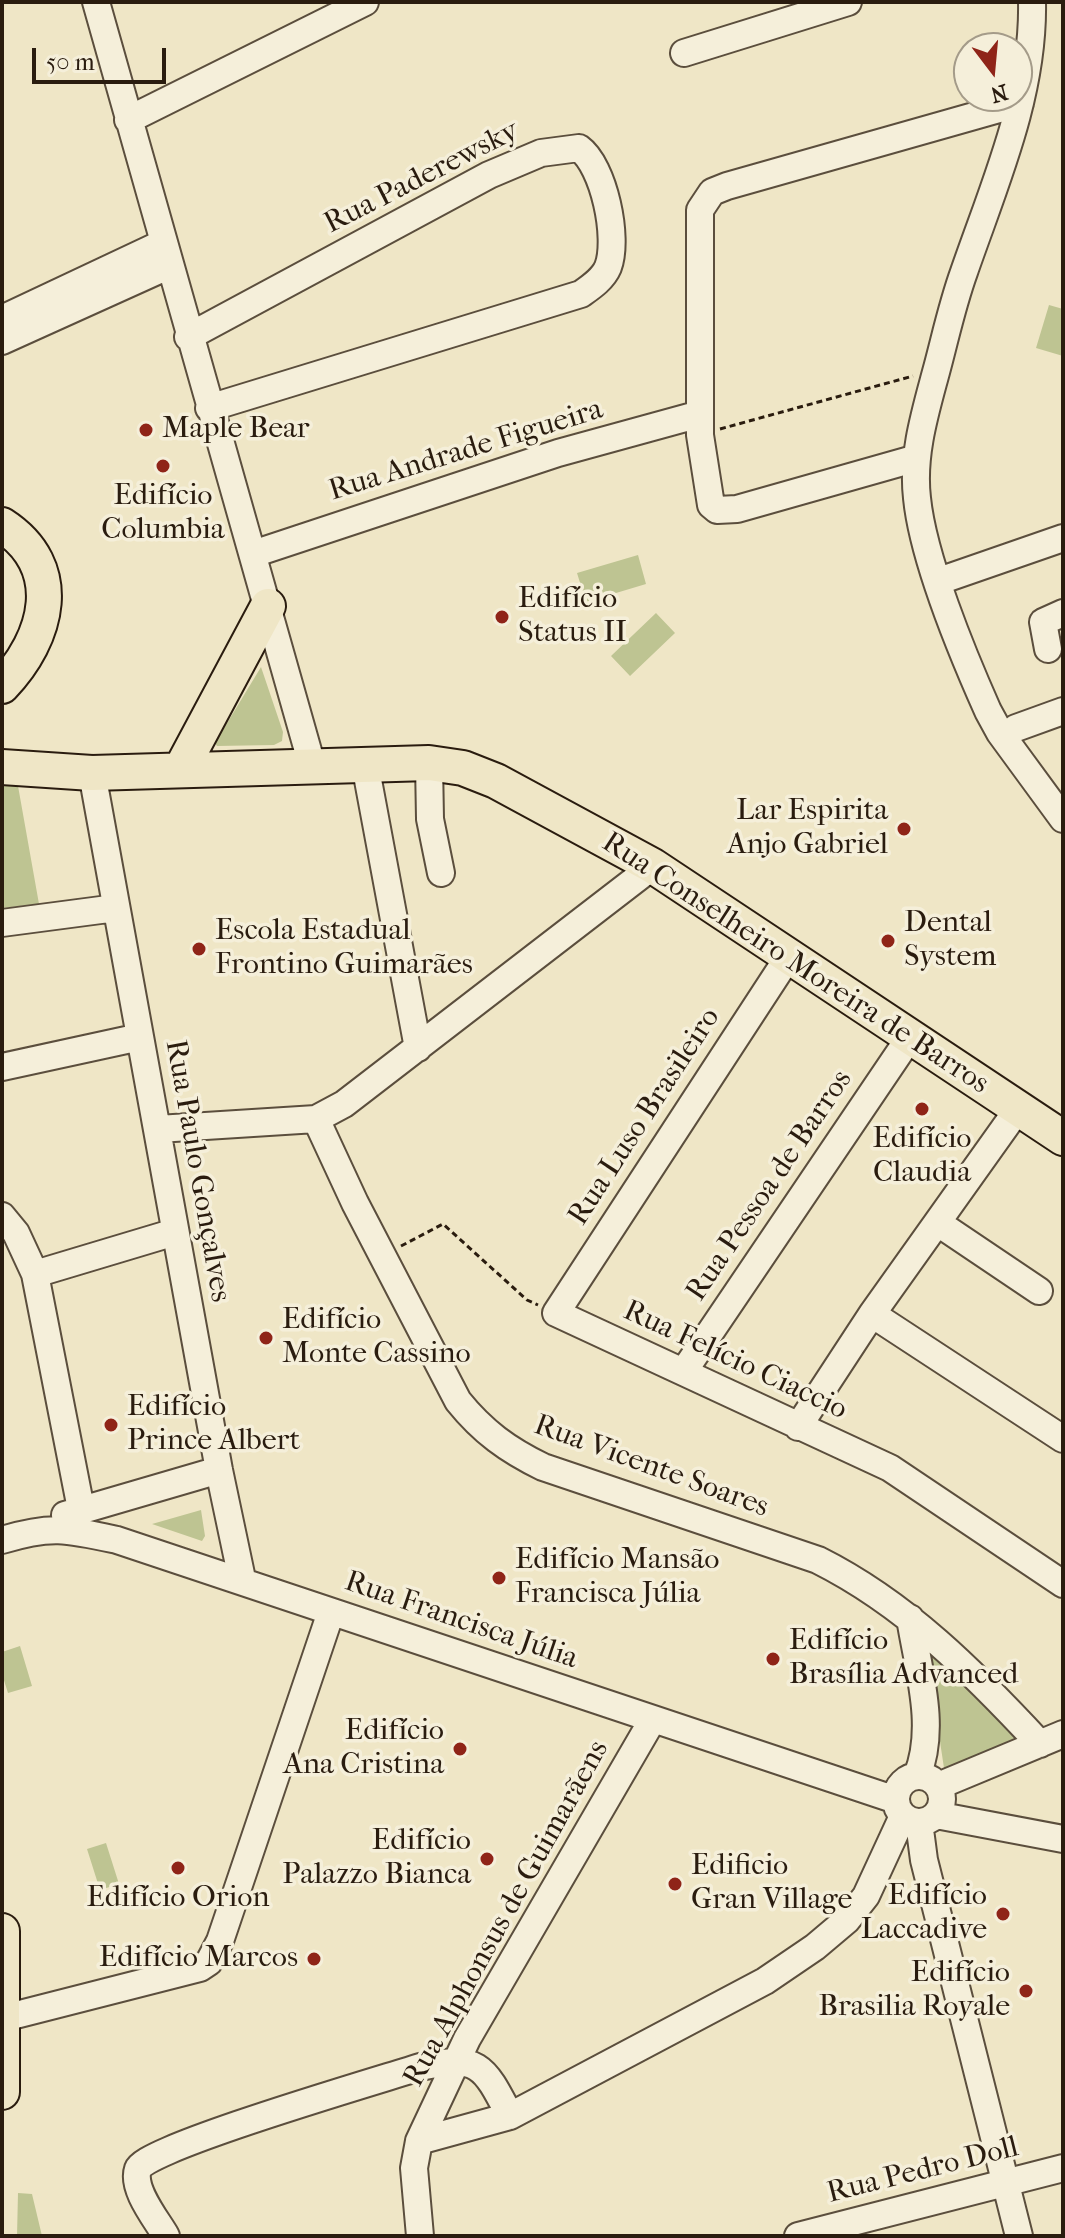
<!DOCTYPE html>
<html>
<head>
<meta charset="utf-8">
<style>
	body { margin:0 }
	#map { position:relative; width:1065px; height:2238px; overflow:hidden; background:#efe6c6; font-family:"IM FELL French Canon",serif }
	canvas { display:block }
	.frame { position:absolute; inset:0; border:4px solid #2a1c0f; pointer-events:none }
	.north { position:absolute; left:953px; top:32px; width:80px; height:80px; box-sizing:border-box; background:#f5efda; border:2px solid #a49b89; border-radius:50%; rotate:164deg; font-size:22px; font-weight:700; line-height:32px; text-align:center; color:#2a1c0f }
	.north::after { content:''; display:block; margin:auto; width:28px; height:36px; background:#8f2418; clip-path:polygon(50% 0,100% 100%,50% 72%,0 100%) }
	.scale { position:absolute; left:32px; top:48px; width:134px; height:36px; box-sizing:border-box; border:4px solid #2a1c0f; border-top:0; padding-left:10px; font-size:24px; line-height:28px; white-space:nowrap; color:#2a1c0f; -webkit-text-stroke:6px #f5efda; paint-order:stroke }
</style>
</head>
<body>
<div id="map">
<canvas width="1065" height="2238"></canvas>
<div class="frame"></div>
<div class="north">N</div>
<div class="scale">50 m</div>
</div>
<script>
const c = document.querySelector('canvas').getContext('2d');
c.lineJoin = 'round';
function paint(path, color) {
  c.fillStyle = color;
  c.fill(path, 'evenodd');
}
function strokePath(path, color, width, dash) {
  c.strokeStyle = color;
  c.lineWidth = width;
  c.lineCap = dash ? 'butt' : 'round';
  c.setLineDash(dash || []);
  c.stroke(path);
}
function label(font, color, halo, rows, align = 'center') {
  c.font = font + ' "IM FELL French Canon",serif';
  c.lineWidth = 7;
  c.setLineDash([]);
  c.textBaseline = 'middle';
  c.strokeStyle = halo;
  c.fillStyle = color;
  for (const [text, x, y, turn = 0] of rows) {
    c.save();
    c.translate(x, y);
    c.rotate((+turn || 0) * Math.PI / 180);
    c.textAlign = isNaN(turn) ? turn : align;
    if (halo) c.strokeText(text, 0, 0);
    c.fillText(text, 0, 0);
    c.restore();
  }
}
const green = new Path2D(`
	M1049,305L1063,309V356L1036,348Z
	M638,555L646,584L586,602L577,573Z
	M656,613L675,633L630,676L611,656Z
	M261,667L283,732L282,741L274,745L217,746L215,743Z
	M2,785L18,786L39,904L2,908Z
	M201,1510L205,1536L202,1541L152,1524Z
	M925,1642L1027,1748L947,1788Z
	M20,1646L32,1686L8,1693L2,1674V1652Z
	M106,1843L119,1884L100,1890L87,1849Z
	M18,2193L32,2194L42,2236H17Z`);
const path = new Path2D(`
	M720,429L913,376
	M401,1246L443,1224L527,1300L538,1305`);
const minor = new Path2D(`
	M96,2L312,765
	M1032,2C1034,96 994,185 964,272C952,305 945,339 936,372C925,413 912,455 917,498C923,558 963,655 988,711L1000,733L1063,819
	M684,53L848,2
	M128,120L365,2
	M2,319L161,244
	M188,337L489,175L541,153L579,148C604,166 619,238 608,267C603,279 591,287 581,294L209,408
	M2,341L168,266
	M917,458L737,509L717,510L711,505L700,435V210L712,192L727,186L1020,103
	M253,554L558,453L700,414
	M939,581L1063,538
	M1048,649L1043,622L1063,613
	M1016,728L1063,711
	M429,763L430,819L441,873
	M365,764L418,1048
	M92,773L219,1470L242,1579
	M2,923L116,908
	M789,956L556,1313L890,1468L1063,1584
	M2,1067L140,1037
	M316,1119L355,1203L458,1401C483,1432 508,1450 543,1467L818,1560C906,1604 974,1673 1040,1744
	M158,1129L316,1119L344,1104L653,866
	M2,1216L16,1233L35,1274
	M938,1223L1039,1291
	M872,1314L1063,1439
	M684,1371L910,1037
	M798,1427L872,1314L1018,1109
	M81,1509L35,1274L175,1232
	M65,1515L219,1470
	M2,1540C51,1525 67,1529 117,1540L896,1800
	M910,1618C918,1669 937,1727 917,1776
	M896 1799a23 23 0 1 1 46 0a23 23 0 1 1-46 0Z
	M938,1786L1063,1734
	M936,1815L1063,1839
	M919,1822L924,1860L1019,2236
	M4,2018L200,1968L209,1962L220,1941L331,1612
	M419,2141L510,2116L765,1981L815,1947L847,1920L866,1896L903,1816
	M166,2236C157,2220 131,2189 138,2169C145,2148 383,2079 420,2067C479,2055 483,2064 510,2116
	M420,2236L414,2168L419,2141L467,2039L653,1719
	M798,2236L1063,2168`);
const major = new Path2D(`
	M2,525C67,567 48,638 2,686
	M2,767L92,773L429,763L463,768L496,781L653,866L1063,1138
	M181,769L268,606
	M2,1931V2092`);
const markers = [
	[146,430,8,"#8f2418"],
	[163,466,8,"#8f2418"],
	[502,617,8,"#8f2418"],
	[904,829,8,"#8f2418"],
	[888,941,8,"#8f2418"],
	[199,949,8,"#8f2418"],
	[922,1109,8,"#8f2418"],
	[266,1338,8,"#8f2418"],
	[111,1425,8,"#8f2418"],
	[499,1578,8,"#8f2418"],
	[773,1659,8,"#8f2418"],
	[460,1749,8,"#8f2418"],
	[487,1859,8,"#8f2418"],
	[178,1868,8,"#8f2418"],
	[675,1884,8,"#8f2418"],
	[1003,1914,8,"#8f2418"],
	[314,1959,8,"#8f2418"],
	[1026,1991,8,"#8f2418"]
];
const streetNames = [
	["Rua Paderewsky",422,178,-27],
	["Rua Andrade Figueira",466,451,-17],
	["Rua Conselheiro Moreira de Barros",795,964,33],
	["Rua Luso Brasileiro",645,1117,-57],
	["Rua Paulo Gonçalves",197,1171,80],
	["Rua Pessoa de Barros",770,1186,-56],
	["Rua Felício Ciaccio",735,1361,25],
	["Rua Vicente Soares",651,1467,20],
	["Rua Francisca Júlia",461,1621,19],
	["Rua Alphonsus de Guimarãens",507,1914,-61],
	["Rua Pedro Doll",923,2171,-14]
];
const poiNames = [
	["Maple Bear",162,430],
	["Edifício",163,497,"center"],
	["Columbia",163,531,"center"],
	["Edifício",518,600],
	["Status II",518,634],
	["Lar Espirita",888,812,"right"],
	["Anjo Gabriel",888,846,"right"],
	["Dental",904,924],
	["System",904,958],
	["Escola Estadual",215,932],
	["Frontino Guimarães",215,966],
	["Edifício",922,1140,"center"],
	["Claudia",922,1174,"center"],
	["Edifício",282,1321],
	["Monte Cassino",282,1355],
	["Edifício",127,1408],
	["Prince Albert",127,1442],
	["Edifício Mansão",515,1561],
	["Francisca Júlia",515,1595],
	["Edifício",789,1642],
	["Brasília Advanced",789,1676],
	["Edifício",444,1732,"right"],
	["Ana Cristina",444,1766,"right"],
	["Edifício",471,1842,"right"],
	["Palazzo Bianca",471,1876,"right"],
	["Edificio",691,1867],
	["Gran Village",691,1901],
	["Edifício",987,1897,"right"],
	["Laccadive",987,1931,"right"],
	["Edifício Orion",178,1899,"center"],
	["Edifício Marcos",298,1959,"right"],
	["Edifício",1010,1974,"right"],
	["Brasilia Royale",1010,2008,"right"]
];
paint(green, '#bec492');
strokePath(minor, '#5b4e3d', 30);
strokePath(major, '#2a1c0f', 38);
strokePath(path, '#2a1c0f', 3, [6, 4]);
strokePath(minor, '#f5efda', 26);
strokePath(major, '#efe6c6', 34);
for (const [x, y, r, color] of markers) {
  const dot = new Path2D();
  dot.arc(x, y, r, 0, 2 * Math.PI);
  c.fillStyle = color;
  c.fill(dot);
  strokePath(dot, '#f5efda', 3);
}
label('30px', '#2a1c0f', '#f5efda', streetNames);
label('30px', '#2a1c0f', '#f5efda', poiNames, 'left');
</script>
</body>
</html>
